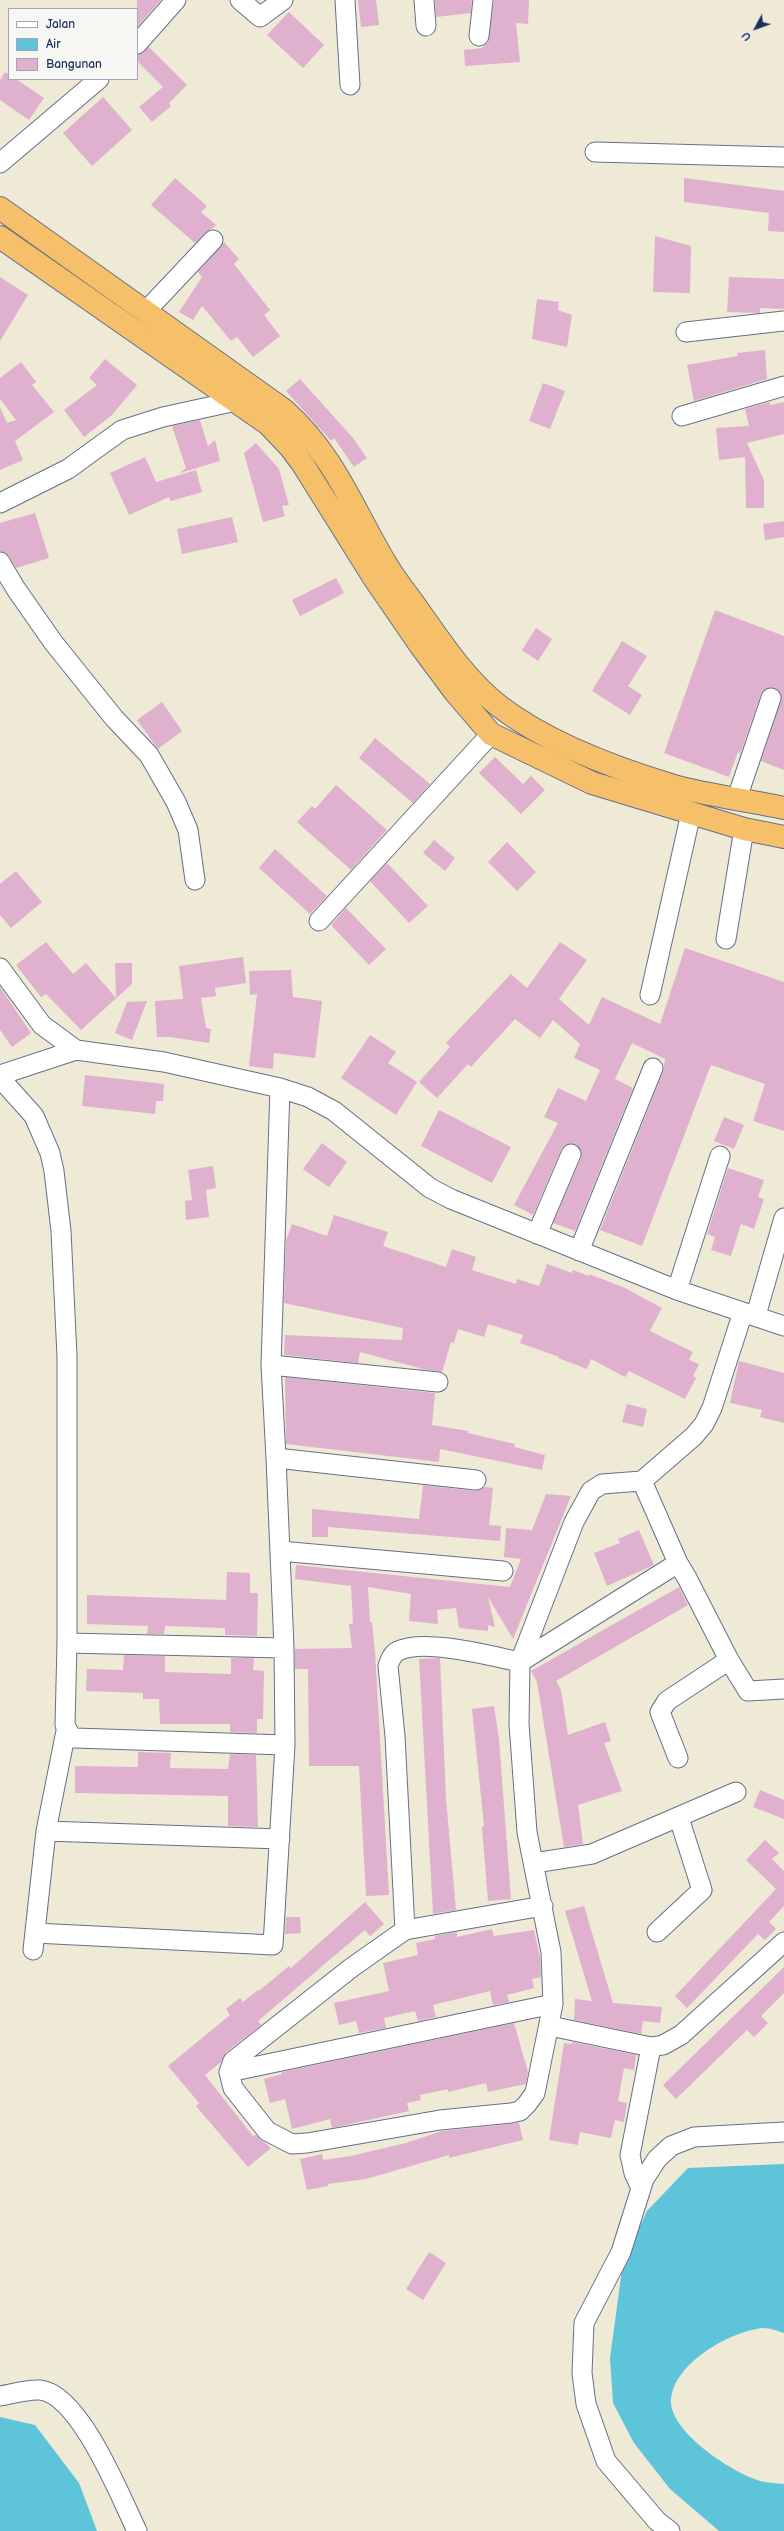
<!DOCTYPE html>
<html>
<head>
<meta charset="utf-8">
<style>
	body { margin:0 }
	#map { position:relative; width:784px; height:2531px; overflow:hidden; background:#eeead5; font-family:"Balsamiq Sans",sans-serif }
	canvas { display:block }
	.legend { position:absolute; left:8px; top:8px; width:130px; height:72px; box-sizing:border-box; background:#f6f6f2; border:1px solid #9ea6b7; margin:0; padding:5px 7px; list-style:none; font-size:12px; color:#1b2f5e }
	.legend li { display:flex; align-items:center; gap:8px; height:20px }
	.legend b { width:20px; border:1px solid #9ea6b7 }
	.north { position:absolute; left:736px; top:8px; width:40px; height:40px; -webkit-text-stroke:3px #f6f6f2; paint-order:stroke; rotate:229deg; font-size:11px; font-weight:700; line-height:16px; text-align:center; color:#1b2f5e }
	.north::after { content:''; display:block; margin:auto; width:14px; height:18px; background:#1b2f5e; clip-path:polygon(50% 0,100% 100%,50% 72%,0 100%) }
</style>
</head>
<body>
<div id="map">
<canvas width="784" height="2531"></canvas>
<ul class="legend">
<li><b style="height:5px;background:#fff"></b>Jalan</li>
<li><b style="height:11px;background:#5dc4da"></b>Air</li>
<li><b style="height:11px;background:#dfb1ce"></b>Bangunan</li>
</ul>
<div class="north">U</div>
</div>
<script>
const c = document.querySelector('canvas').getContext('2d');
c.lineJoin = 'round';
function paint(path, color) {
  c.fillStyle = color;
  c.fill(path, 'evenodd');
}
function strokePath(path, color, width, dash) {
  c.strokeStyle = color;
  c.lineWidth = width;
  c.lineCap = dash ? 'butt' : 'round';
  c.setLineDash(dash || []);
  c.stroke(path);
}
const water = new Path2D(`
	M784,2164V2333C778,2331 770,2328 763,2328C730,2331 670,2365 671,2403C673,2434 731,2471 757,2480C765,2483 775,2483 784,2484V2531H719L670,2489L634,2443L613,2403L610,2358L623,2262L647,2211L688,2168Z
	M0,2417L35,2425L79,2483L97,2531H0Z`);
const building = new Path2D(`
	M137,0H161L137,27Z
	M358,0H376L379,25L361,27Z
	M435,0H472L471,13L436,17Z
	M494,0H529L528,24L516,23L520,62L465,66L464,50L482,48L488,42Z
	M289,12L324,45L303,68L267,35Z
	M149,47L187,85L169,103L171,106L152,122L139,107L163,87L137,61V55Z
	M5,72L9,74V79H16L44,98L29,120L0,100V80Z
	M103,97L132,130L92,166L63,133Z
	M175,178L207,206L201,212L216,225L195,243L151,205Z
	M684,178L784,191V232L768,231L769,213L684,202Z
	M655,236L691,246L690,293L653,292Z
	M224,242L239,259L234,264L270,310L264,315L280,336L253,357L237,337L231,341L202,306L193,320L179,312L202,277L198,272Z
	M0,277L28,295L0,341Z
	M729,277L784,279V309L760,308V313L727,312Z
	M537,299L559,302L558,310L572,315L567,347L532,339Z
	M765,350L767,379L694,401L687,365L738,356L737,353Z
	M105,359L137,385L112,415L84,437L64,410L97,385L89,378Z
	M21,362L36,382L32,385L54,412L15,441L23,460L0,470V407L7,423L16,420L0,399V378Z
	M300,379L353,438L367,458L354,467L334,438L331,441L286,391Z
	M543,383L565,391L550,429L529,421Z
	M770,402V405L784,402V434L747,443L764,480V508H746L745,457L719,460L716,428L749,426L745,409Z
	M200,420L208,446L215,440L220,461L180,473L186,468L172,426Z
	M256,443L279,469L289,505L282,506L285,516L263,522L244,453Z
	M145,457L156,482L196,470L202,492L171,501L169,497L129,515L110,473Z
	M35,513L49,558L16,568L9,556L0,551V523Z
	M232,517L238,542L182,554L177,529Z
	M784,521V537L765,540L763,524Z
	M336,578L344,593L300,616L292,600Z
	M715,610L784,636V770L761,761L781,701L779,691L774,688L764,690L761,694L740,754L738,752L729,777L664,753Z
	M536,628L552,639L538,661L522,650Z
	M622,641L647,656L628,686L642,695L630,715L592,691Z
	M162,702L182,731L158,749L137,720Z
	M375,738L430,784L413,803L359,758Z
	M495,757L523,784L531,776L545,790L521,814L479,773Z
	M336,785L387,830L351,870L297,822L312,806L315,809Z
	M434,840L455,858L445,871L423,853Z
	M507,842L536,872L517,891L488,862Z
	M275,849L327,896L310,914L259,868Z
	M387,863L428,906L409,923L370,881Z
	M16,871L42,902L11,928L0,915V884Z
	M346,908L386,949L369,965L331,925Z
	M46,942L73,974L86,963L116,998L115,963H132V984L81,1030L46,994L41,997L16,965Z
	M560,942L587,960L559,999L589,1025L602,997L660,1024L685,948L784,982V1131L753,1121L765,1084L711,1065L642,1246L600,1230L663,1072L665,1059L632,1043L615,1079L633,1088L575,1231L553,1223L581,1158L580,1148L575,1144L565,1145L561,1150L533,1215L514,1205L558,1123L544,1117L558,1088L586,1101L600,1070L574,1058L580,1044L553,1020L540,1038L515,1019L471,1067L468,1064L437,1098L419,1082L450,1047L446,1043L511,974L527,988Z
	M243,957L246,983L215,988L216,996L201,998L206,1028L211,1029L209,1043L170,1037H157L155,1001L183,999L179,966Z
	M291,970L293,997L322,1001L315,1058L274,1053L273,1069L249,1066L257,994L250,995L249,971Z
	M0,987L31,1033L12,1047L0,1030Z
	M147,1001L132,1040L115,1033L127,1002Z
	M370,1035L396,1052L388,1063L417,1082L396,1115L341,1078Z
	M85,1075L164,1084L163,1101H156L155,1114L82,1106Z
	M439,1110L511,1147L492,1183L421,1146Z
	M724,1117L744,1125L734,1149L714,1141Z
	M322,1143L347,1162L329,1187L303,1169Z
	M213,1166L216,1188L206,1190L209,1217L186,1220L185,1201L192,1200L188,1170Z
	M728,1168L764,1180L758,1197L764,1199L754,1229L741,1224L731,1256L711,1250L715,1237L707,1234Z
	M334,1215L388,1232L383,1246L446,1267L452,1249L476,1257L472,1270L516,1284L517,1279L539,1286L547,1264L572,1273L573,1270L589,1276V1274L625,1288L662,1308L650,1331L693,1352L689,1360L699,1364L693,1376L696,1378L685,1399L629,1371L625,1377L591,1359L587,1369L558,1358L559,1357L520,1343L523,1335L488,1324L484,1337L458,1329L454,1343L451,1342L442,1372L423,1369L360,1352L358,1363L284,1355L285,1335L402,1340L403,1328L284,1303L286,1241L292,1224L327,1236Z
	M739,1361L784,1373V1423L760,1417L762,1410L730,1403Z
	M285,1377L435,1393L432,1425L468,1431V1433L515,1444L514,1447L545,1455L542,1470L440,1449L439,1462L286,1444Z
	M627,1404L647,1409L643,1427L622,1422Z
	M423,1485L475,1491L485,1487L493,1488L489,1525L501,1526L500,1541L328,1527V1537H312V1509L419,1519Z
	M546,1494L571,1496L513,1639L488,1597L495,1627L488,1625V1631L459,1628L456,1608L437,1610L438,1624L409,1621L411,1594L368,1587L370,1622H372L375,1652L389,1895L366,1896L359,1766H309L308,1669H295V1649L352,1648L349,1624H353L351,1586L295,1579L296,1565L510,1587L521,1559L504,1557L506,1528L532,1530Z
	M639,1530L654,1565L607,1586L594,1553L620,1543L618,1539Z
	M227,1572L250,1573V1593H258L257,1636L225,1635V1628L165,1626L164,1634H147L148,1626L87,1624V1595L226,1600Z
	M679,1587L688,1605L556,1681L561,1690L568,1735L605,1722L611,1741L604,1743L622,1791L578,1805L583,1844L564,1847L537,1682L531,1671Z
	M124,1655L165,1656V1672L231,1674V1658H254L253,1670L264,1671L263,1719H257V1733L230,1732V1724H160L159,1699H143V1693L86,1691L87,1669L123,1670Z
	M440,1658L446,1799L456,1910L433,1914L419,1659Z
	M494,1706L499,1739L511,1899L488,1901L482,1827L484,1826L472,1709Z
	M138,1752L171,1753L170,1768L228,1769L230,1754L256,1755L258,1827L228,1826V1796L75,1793V1766L138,1767Z
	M760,1790L784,1800V1819L753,1807Z
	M765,1840L779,1853L772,1859L784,1871V1906L769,1922L776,1929L765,1940L758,1934L687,2008L675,1996L776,1889L746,1860Z
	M365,1902L384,1924L370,1936L365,1930L327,1962L258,2021L261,2025L226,2052L221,2062L205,2075L253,2136L256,2135L271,2148L248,2167L196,2106L199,2103L168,2066L230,2015L226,2009L240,1998L243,2002L258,1990L259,1991L289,1966L291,1968Z
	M584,1906L613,2003L662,2007L660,2023L643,2021L641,2034L574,2020L575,1999L592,2001L565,1911Z
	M286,1917H300L301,1933L285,1934Z
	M492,1929L494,1936L534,1930L540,1957L541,1977L532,1979L534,1988L507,1995L509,2002L493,2005L490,1991L433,2005L436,2017L418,2021L415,2011L384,2018L386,2028L359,2033L356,2021L339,2025L334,2003L389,1991L383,1963L418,1955L416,1943L435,1939V1936L457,1932V1937Z
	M784,1967V1993L761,2016L768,2023L754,2037L747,2030L676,2099L663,2085Z
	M514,2023L528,2072L526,2084L488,2092L486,2083L448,2092V2089L420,2095L421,2100L407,2103L409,2111L332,2128L330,2119L292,2129L285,2099L270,2103L264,2079L282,2074V2072Z
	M572,2042L636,2055L634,2070L624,2068L618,2101L627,2103L624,2122L615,2120L611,2138L580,2132L578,2145L549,2140L564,2043L572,2044Z
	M519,2123L523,2140L449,2158V2155L366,2179L328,2184V2186L307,2190L300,2159L322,2154L323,2160L351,2156L406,2143L442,2131Z
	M429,2252L446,2263L423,2300L406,2289Z`);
const minor = new Path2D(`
	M240,0L260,17L283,0
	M345,0L350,85
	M424,0L426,26
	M479,36L483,0
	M137,44L176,0
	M595,152L784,157
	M0,163L99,79
	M146,311L213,240
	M686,332L784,321
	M682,416L784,386
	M0,503L68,469L122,430L163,417L236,401
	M0,562L16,589L53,642L114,718L149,755L176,802L188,830L195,880
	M737,798L771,698
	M319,921L491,734
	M726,939L744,829
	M0,968L42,1025L76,1050L164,1062L280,1088L308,1097L334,1111L430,1188L451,1199L677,1290L784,1326
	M650,995L691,813
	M0,1075L76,1050
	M0,1078L34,1116L50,1153L54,1171L61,1231L67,1356V1643L284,1648
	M280,1088L271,1365L276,1458L476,1480
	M537,1234L571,1154
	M579,1251L653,1068
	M677,1290L720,1156
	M756,1315L784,1218
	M271,1365L438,1382
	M642,1481L678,1563L687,1578L729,1660L667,1701L660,1712L678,1758
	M280,1551L503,1571
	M678,1563L520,1662C491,1656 424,1638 398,1651C392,1654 390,1660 388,1666L395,1736L405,1930L351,1968L233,2061L229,2072L233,2088L267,2131L292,2144L307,2143L440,2120L511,2113L520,2111L527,2104L535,2093L553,2004L551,1952L527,1832L519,1724L520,1662L574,1522L591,1491L602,1484L642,1481L694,1436L704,1424L712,1408L743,1312
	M67,1643L65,1725L70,1735L75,1738L285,1745
	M729,1660L748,1691L784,1689
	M66,1731L46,1831L280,1839
	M534,1863L592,1854L736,1792
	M405,1930L543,1906
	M657,1932L702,1890L679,1818
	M35,1933L273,1945L285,1745L284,1648L276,1458
	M33,1950L46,1831
	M550,2026L651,2047L663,2045L681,2035L784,1942
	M229,2072L553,2004
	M641,2188L634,2173L630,2155L651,2047
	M0,2396C12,2394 27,2389 40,2390C80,2394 121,2498 137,2531
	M670,2531L657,2521L606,2461L586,2404L582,2373L584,2323L621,2252L644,2179L657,2159L671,2146L694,2137L784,2132`);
const highway = new Path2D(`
	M0,208L284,410C335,456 352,507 386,564C395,580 408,595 419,611C443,645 466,680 499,706C547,743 617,769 674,786C710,796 748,800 784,808
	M0,237L268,424L290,447L302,463L374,578L420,645L455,692L491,734L592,783L744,829L784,837`);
paint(water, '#5dc4da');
paint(building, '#dfb1ce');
strokePath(minor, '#657088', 21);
strokePath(highway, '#657088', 24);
strokePath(minor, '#fff', 19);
strokePath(highway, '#f6c06b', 22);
</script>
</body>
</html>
